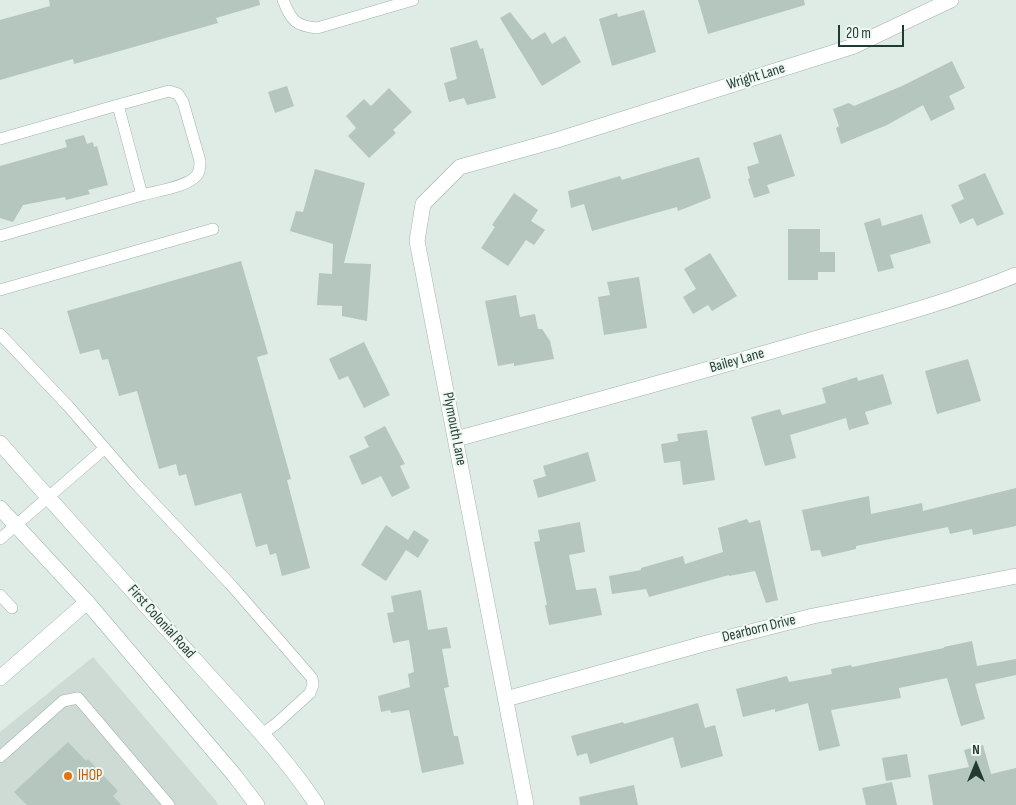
<!DOCTYPE html>
<html>
<head>
<meta charset="utf-8">
<style>
	body { margin:0 }
	#map { position:relative; width:1016px; height:805px; overflow:hidden; background:#dfebe5; font-family:"Sofia Sans Condensed",sans-serif }
	canvas { display:block }
	.north { position:absolute; left:951px; top:740px; width:50px; height:50px; -webkit-text-stroke:4px #eff7f3; paint-order:stroke; rotate:0deg; font-size:14px; font-weight:700; line-height:20px; text-align:center; color:#1f3b32 }
	.north::after { content:''; display:block; margin:auto; width:18px; height:22px; background:#1f3b32; clip-path:polygon(50% 0,100% 100%,50% 72%,0 100%) }
	.scale { position:absolute; left:838px; top:25px; width:66px; height:22px; box-sizing:border-box; border:2px solid #1f3b32; border-top:0; padding-left:6px; font-size:15px; line-height:18px; white-space:nowrap; color:#1f3b32; -webkit-text-stroke:4px #eff7f3; paint-order:stroke }
</style>
</head>
<body>
<div id="map">
<canvas width="1016" height="805"></canvas>
<div class="north">N</div>
<div class="scale">20 m</div>
</div>
<script>
const c = document.querySelector('canvas').getContext('2d');
c.lineJoin = 'round';
function paint(path, color) {
  c.fillStyle = color;
  c.fill(path, 'evenodd');
}
function strokePath(path, color, width, dash) {
  c.strokeStyle = color;
  c.lineWidth = width;
  c.lineCap = dash ? 'butt' : 'round';
  c.setLineDash(dash || []);
  c.stroke(path);
}
function label(font, color, halo, rows, align = 'center') {
  c.font = font + ' "Sofia Sans Condensed",sans-serif';
  c.lineWidth = 4;
  c.setLineDash([]);
  c.textBaseline = 'middle';
  c.strokeStyle = halo;
  c.fillStyle = color;
  for (const [text, x, y, turn = 0] of rows) {
    c.save();
    c.translate(x, y);
    c.rotate((+turn || 0) * Math.PI / 180);
    c.textAlign = isNaN(turn) ? turn : align;
    if (halo) c.strokeText(text, 0, 0);
    c.fillText(text, 0, 0);
    c.restore();
  }
}
const built = new Path2D(`
	M93,657L216,801L218,805H0V732Z`);
const building = new Path2D(`
	M49,0H259L260,5L216,18L218,23L74,64L73,59L0,80V20L50,6Z
	M698,0H804L805,5L708,34Z
	M644,10L656,52L612,66L599,19L617,13L618,17Z
	M510,12L532,40L545,32L552,44L565,36L581,62L542,86L500,18Z
	M477,40L480,49L483,48L496,98L467,105L464,98L449,102L444,83L457,79L450,48Z
	M952,61L965,88L949,96L955,109L931,121L923,105L887,125L841,144L836,128L839,126L833,109L849,103L854,106L902,86Z
	M287,86L294,106L275,113L268,92Z
	M389,88L412,112L393,130L396,133L369,158L348,136L356,128L346,116L364,99L371,106Z
	M781,134L795,176L767,185L770,193L754,198L748,179L750,178L747,167L759,163L753,143Z
	M84,135L87,144L93,142L94,147L97,146L108,185L88,190L90,194L66,200L65,197L23,205L13,222L0,218V166L67,147L65,140Z
	M699,157L711,198L678,211L677,207L592,231L584,204L571,208L568,191L620,176L622,180Z
	M315,169L365,183L344,263L371,264L367,321L342,316V306L317,305L319,273L332,274L333,244L290,231L296,211L303,212Z
	M985,173L1004,214L977,226L973,218L960,224L951,205L964,199L958,185Z
	M514,193L538,210L531,221L545,230L534,245L526,240L508,266L481,248L495,227L492,225Z
	M922,214L931,243L890,255L894,268L878,272L864,223L880,218L882,226Z
	M788,229H820V252H835V272H818V280H788Z
	M710,253L737,296L712,311L708,305L693,314L683,297L696,289L684,269Z
	M241,261L268,354L257,357L291,479L287,480L310,568L282,576L276,553L270,555L267,544L256,547L241,493L195,506L186,474L179,476L176,464L159,469L137,391L119,396L108,359L102,360L99,349L80,354L67,311Z
	M639,277L647,328L604,335L598,297L610,295L607,282Z
	M516,295L520,317L535,314L538,329H542L550,341L554,359L514,366V363L498,366L485,301Z
	M364,342L390,395L364,408L348,376L339,380L329,359Z
	M968,359L981,401L937,414L925,371Z
	M883,374L892,404L865,412L869,424L849,430L846,418L790,435L796,458L765,466L751,417L780,409L782,415L826,403L822,388L857,377L858,381Z
	M385,426L405,464L400,466L410,488L392,497L381,476L362,485L349,456L369,447L364,437Z
	M707,430L715,480L683,485L680,461L664,463L661,444L678,441L677,434Z
	M588,452L596,481L538,498L533,480L546,476L543,466Z
	M1016,488V526L973,535L972,529L950,534L948,527L856,546V549L822,557L820,550L811,551L802,510L869,496L871,514L922,503L923,511Z
	M747,519L749,523L760,520L778,600L766,603L755,571L729,576V575L649,597L646,589L612,594L609,576L641,570V568L683,556L685,564L723,552L718,528Z
	M580,522L585,552L569,555L576,590L596,588L602,615L549,625L545,605H547L534,542L540,541L538,530Z
	M386,525L408,540L414,530L429,540L418,558L406,550L386,581L361,565Z
	M421,590L428,630L447,627L451,648L442,649L449,687L444,688L454,736H458L464,764L422,773L409,710L391,713L390,710L381,712L378,696L410,687L408,674L414,672L409,640L393,643L387,613L394,612L391,596Z
	M972,641L977,666L1016,659V675L975,684L985,719L961,726L947,678L899,688L901,698L831,710L840,746L819,751L808,703L775,712V709L743,717L736,689L787,676L789,682L832,674L831,669L851,665L852,667L944,648V647Z
	M698,703L705,728L715,725L723,756L681,768L673,737L590,764L587,753L577,756L571,736L623,722L624,724Z
	M68,742L86,761L88,759L118,791L113,796L121,805H27L14,792Z
	M983,745L991,774L1016,768V805H933L928,775L969,767L964,750Z
	M907,754L911,777L886,781L882,758Z
	M892,782L897,805H866L862,788Z
	M634,785L638,805H580L579,797Z`);
const service = new Path2D(`
	M283,0C291,20 295,26 317,28L413,0
	M118,105L169,91L178,94L183,102L200,161C200,166 200,172 196,176C187,187 156,191 142,195
	M0,139L118,105L142,195L0,236
	M0,290L213,229
	M0,334L69,407L135,483L232,586L312,678L313,685L310,693L276,724L262,734
	M0,539L105,448
	M0,595L12,608
	M0,757L63,701L78,698L169,805`);
const minor = new Path2D(`
	M456,439C573,407 690,375 807,341C877,321 948,303 1016,275
	M0,678L87,602
	M506,699L703,644L813,616L1016,576
	M526,805L417,241L423,204L460,167L557,140L854,46L951,0`);
const secondary = new Path2D(`
	M0,443C64,516 130,588 195,660C237,707 282,752 317,805
	M0,508L87,602L235,776L257,805`);
const markers = [
	[68,776,5,"#e8710a"]
];
const streetNames = [
	["Wright Lane",756,77,-17],
	["Bailey Lane",737,361,-16],
	["Plymouth Lane",454,429,79],
	["First Colonial Road",161,622,48],
	["Dearborn Drive",759,629,-14]
];
const foodNames = [
	["IHOP",78,776]
];
paint(built, '#cddbd4');
paint(building, '#b4c6be');
strokePath(service, '#a2b3ac', 12);
strokePath(minor, '#a2b3ac', 16);
strokePath(secondary, '#9db7ad', 16);
strokePath(service, '#fff', 11);
strokePath(minor, '#fff', 15);
strokePath(secondary, '#fff', 15);
for (const [x, y, r, color] of markers) {
  const dot = new Path2D();
  dot.arc(x, y, r, 0, 2 * Math.PI);
  c.fillStyle = color;
  c.fill(dot);
  strokePath(dot, '#eff7f3', 2);
}
label('15px', '#1f3b32', '#eff7f3', streetNames);
label('15px', '#c56008', '#eff7f3', foodNames, 'left');
</script>
</body>
</html>
